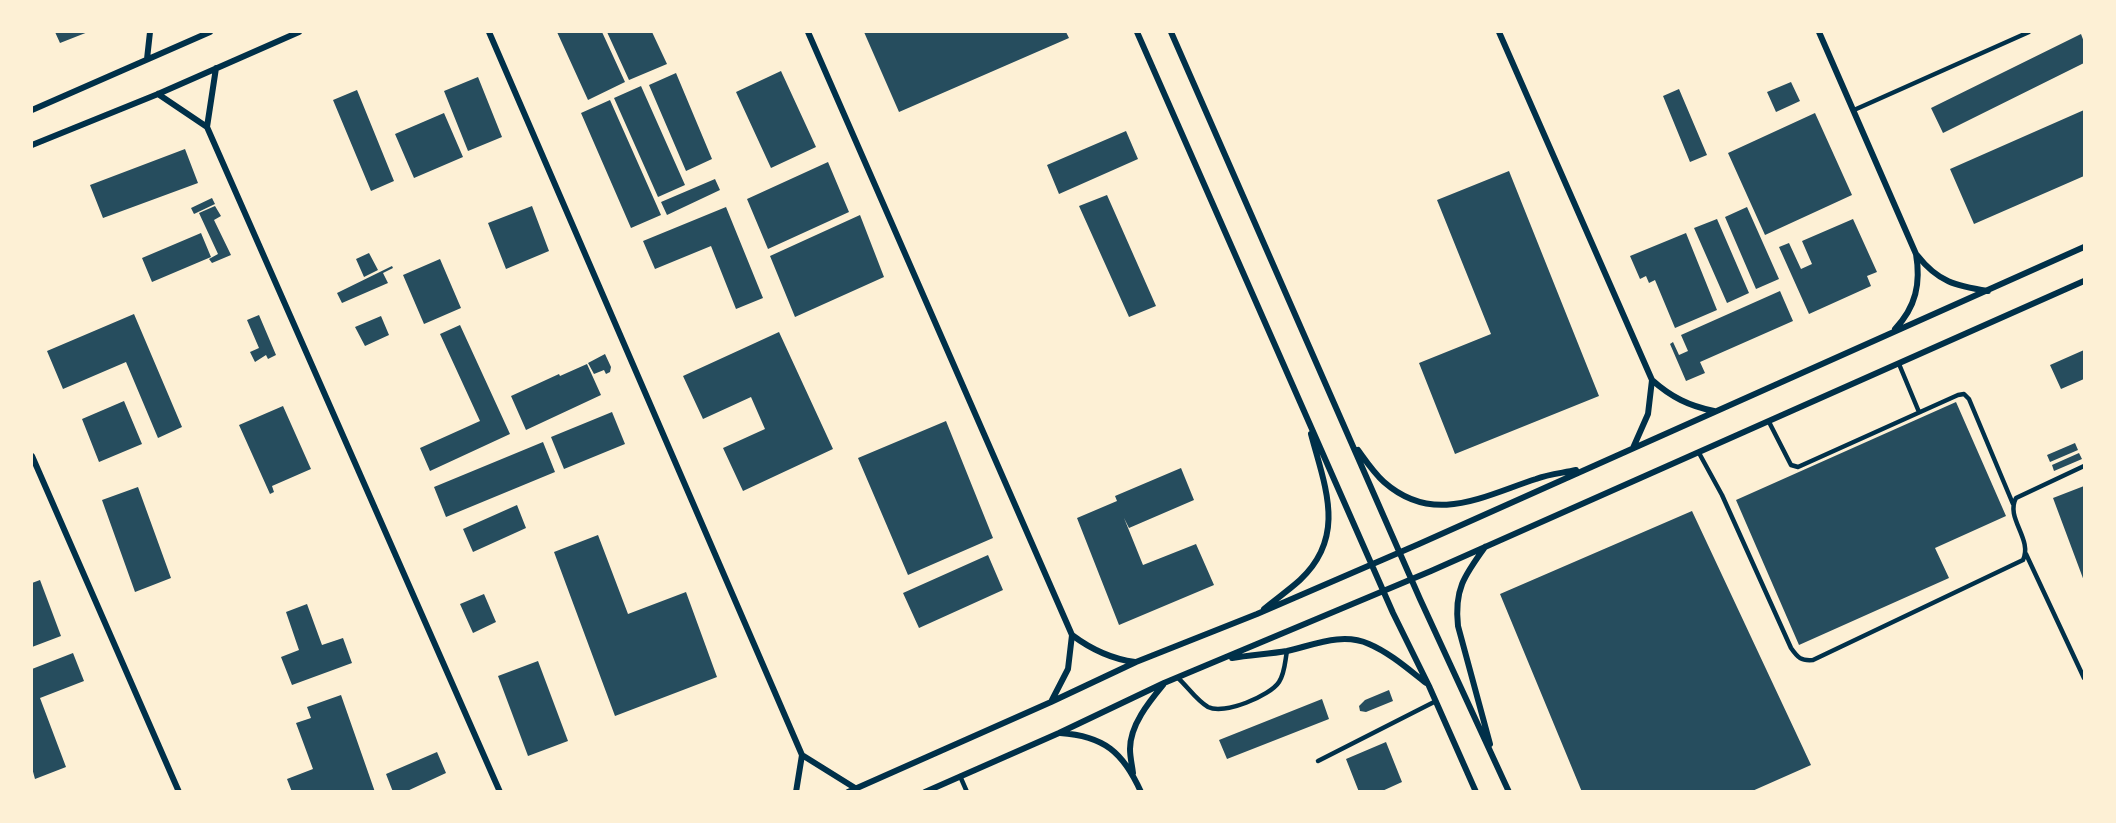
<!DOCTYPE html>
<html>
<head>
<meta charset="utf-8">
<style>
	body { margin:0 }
	#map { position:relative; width:2116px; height:823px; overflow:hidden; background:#fdf0d5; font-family:Montserrat,sans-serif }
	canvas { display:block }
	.frame { position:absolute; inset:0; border:33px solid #fdf0d5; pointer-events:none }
</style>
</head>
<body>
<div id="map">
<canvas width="2116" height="823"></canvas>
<div class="frame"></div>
</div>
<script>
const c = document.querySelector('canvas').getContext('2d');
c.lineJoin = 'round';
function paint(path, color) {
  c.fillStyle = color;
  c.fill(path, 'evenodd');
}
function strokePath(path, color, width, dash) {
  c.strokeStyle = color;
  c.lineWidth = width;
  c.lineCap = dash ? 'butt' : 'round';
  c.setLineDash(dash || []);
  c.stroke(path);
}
const building = new Path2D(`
	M55,32H88L60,43Z
	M557,32H602L625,82L588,100Z
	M607,32H652L667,64L629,80Z
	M864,32H1066L1069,38L899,112Z
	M2081,34L2084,42V63L1943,133L1931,108Z
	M781,71L816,147L771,168L736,92Z
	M676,73L712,159L686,171L649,85Z
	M478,77L502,137L468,151L444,91Z
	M1791,82L1800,101L1776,112L1767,92Z
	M641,86L685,185L658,197L614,98Z
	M1679,89L1707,155L1690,162L1663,96Z
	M357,90L394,181L371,191L333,100Z
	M610,100L661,215L631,228L581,113Z
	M2084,110V176L1974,224L1950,169Z
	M444,113L463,157L414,178L395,134Z
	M1815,113L1852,195L1765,235L1728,153Z
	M1126,131L1138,159L1059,194L1047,165Z
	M185,149L198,183L103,218L90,185Z
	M828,162L849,212L768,249L747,199Z
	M1509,171L1599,396L1455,454L1419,363L1491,334L1437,200Z
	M715,179L720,190L667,215L661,202Z
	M1107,195L1156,306L1129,317L1079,206Z
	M212,198L215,204L194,214L191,208Z
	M215,206L221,216L214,220L231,255L212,263L209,259L218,254L199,213Z
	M532,206L549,251L506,269L488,223Z
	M726,207L763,298L736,309L711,246L655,269L643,241Z
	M1747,207L1779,279L1756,289L1725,217Z
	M860,215L884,277L795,317L770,256Z
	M1717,219L1749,293L1727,303L1694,228Z
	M1853,219L1877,272L1867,276L1871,286L1809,314L1779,247L1789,243L1801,269L1812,264L1802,241Z
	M201,233L211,257L152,282L142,258Z
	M1686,233L1717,310L1675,328L1655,280L1649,283L1646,276L1640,279L1630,256Z
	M369,253L378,270L364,277L356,259Z
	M440,259L461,308L424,324L403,275Z
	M392,266L393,268L383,273L388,283L342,303L337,293Z
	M1780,291L1793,321L1700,362L1705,373L1686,381L1670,344L1673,342L1679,355L1688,351L1681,335Z
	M134,314L182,427L158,438L126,362L63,389L47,351Z
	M259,315L276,355L268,359L266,355L255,362L250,352L259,348L247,320Z
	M381,316L389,335L365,346L355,327Z
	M460,325L510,434L430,471L420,448L480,421L440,334Z
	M779,332L833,449L743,491L723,448L765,429L751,397L703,419L683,376Z
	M2084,350V379L2061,389L2050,365Z
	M605,354L611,367L610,372L606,374L604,370L594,374L588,363Z
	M587,364L601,395L526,430L511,396L559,374L560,376Z
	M124,401L142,444L99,462L82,419Z
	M1956,402L2006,516L1935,548L1949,578L1799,645L1736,500Z
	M283,406L311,469L272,486L274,492L270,494L239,425Z
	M612,412L625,444L564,469L551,437Z
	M946,421L993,538L908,575L858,458Z
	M543,442L555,472L446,517L434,487Z
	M2075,443L2078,450L2050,462L2047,455Z
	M2079,453L2082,459L2054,471L2052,465Z
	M1181,468L1194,500L1129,528L1124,518L1143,565L1196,544L1214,585L1119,625L1077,518L1117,501L1115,496Z
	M2084,486V581L2053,498Z
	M138,487L171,578L135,592L102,500Z
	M517,505L526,528L473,552L463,529Z
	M1692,511L1811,765L1750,792H1582L1500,594Z
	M598,535L628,614L686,592L717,677L615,716L554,552Z
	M988,555L1003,590L919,628L903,593Z
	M40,580L61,636L32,647V583Z
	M484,594L496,622L473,633L460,604Z
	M307,604L322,645L343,638L352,663L292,685L281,657L299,650L286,612Z
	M73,653L84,681L40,698L66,767L35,779L32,768V669Z
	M538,661L568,741L528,756L498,676Z
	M1389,690L1393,701L1366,712L1360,711L1359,706L1365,700Z
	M341,695L375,792H292L287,779L313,769L296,723L311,718L307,707Z
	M1322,699L1329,719L1227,759L1219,740Z
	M1386,742L1402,782L1380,792H1359L1346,759Z
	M437,752L446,773L405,792H393L386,774Z`);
const service = new Path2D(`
	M1854,110L2029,32
	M1899,364L1919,412
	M1769,422L1791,465L1798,467L1958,395L1964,394L1969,399L2013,504
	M1699,453L1722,495L1791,648C1798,658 1801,661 1813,660L2023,560C2033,539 2005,518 2016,498L2084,466
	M2026,554L2084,678
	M1178,678C1187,686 1197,701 1208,707C1224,715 1270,696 1279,682C1285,673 1285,661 1287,651
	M1318,761L1436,701
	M960,776L967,792`);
const minor = new Path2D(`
	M489,32L802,755L796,792
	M808,32L1072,635L1068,669L1052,700
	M1137,32L1393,613L1429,686L1476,792
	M1171,32L1420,599L1509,792
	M1499,32L1652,380C1671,397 1689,406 1714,411
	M1819,32L1916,254C1921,283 1916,307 1895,329
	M147,59L150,32
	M158,94L207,127L500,792
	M32,110L210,32
	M207,127L216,68
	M32,145L158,94L299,32
	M1917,255C1938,282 1956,286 1988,291
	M1633,448L1648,414L1652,380
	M1358,450C1366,461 1374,473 1384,482C1434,526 1483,496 1536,479C1549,474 1563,473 1576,470
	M32,456L179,792
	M1485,547C1464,576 1454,590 1458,626L1490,744
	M1264,609C1276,599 1289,590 1300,580C1347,536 1325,487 1311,434
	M1072,635C1092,650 1111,659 1135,662
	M1232,658C1250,655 1269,654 1287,651C1314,645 1342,632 1369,644C1390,653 1408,669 1426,683
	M1060,733C1104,736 1123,752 1141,792
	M802,755L855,788
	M1133,773C1132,765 1130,757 1130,749C1130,725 1149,702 1163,685
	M848,792L1051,702L1136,662L1257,614L1419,544L2084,247
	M925,792L1059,733L1164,683L1431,571L2084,281`);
paint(building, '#264d5e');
strokePath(service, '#003049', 4.5);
strokePath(minor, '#003049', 6);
</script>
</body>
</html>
